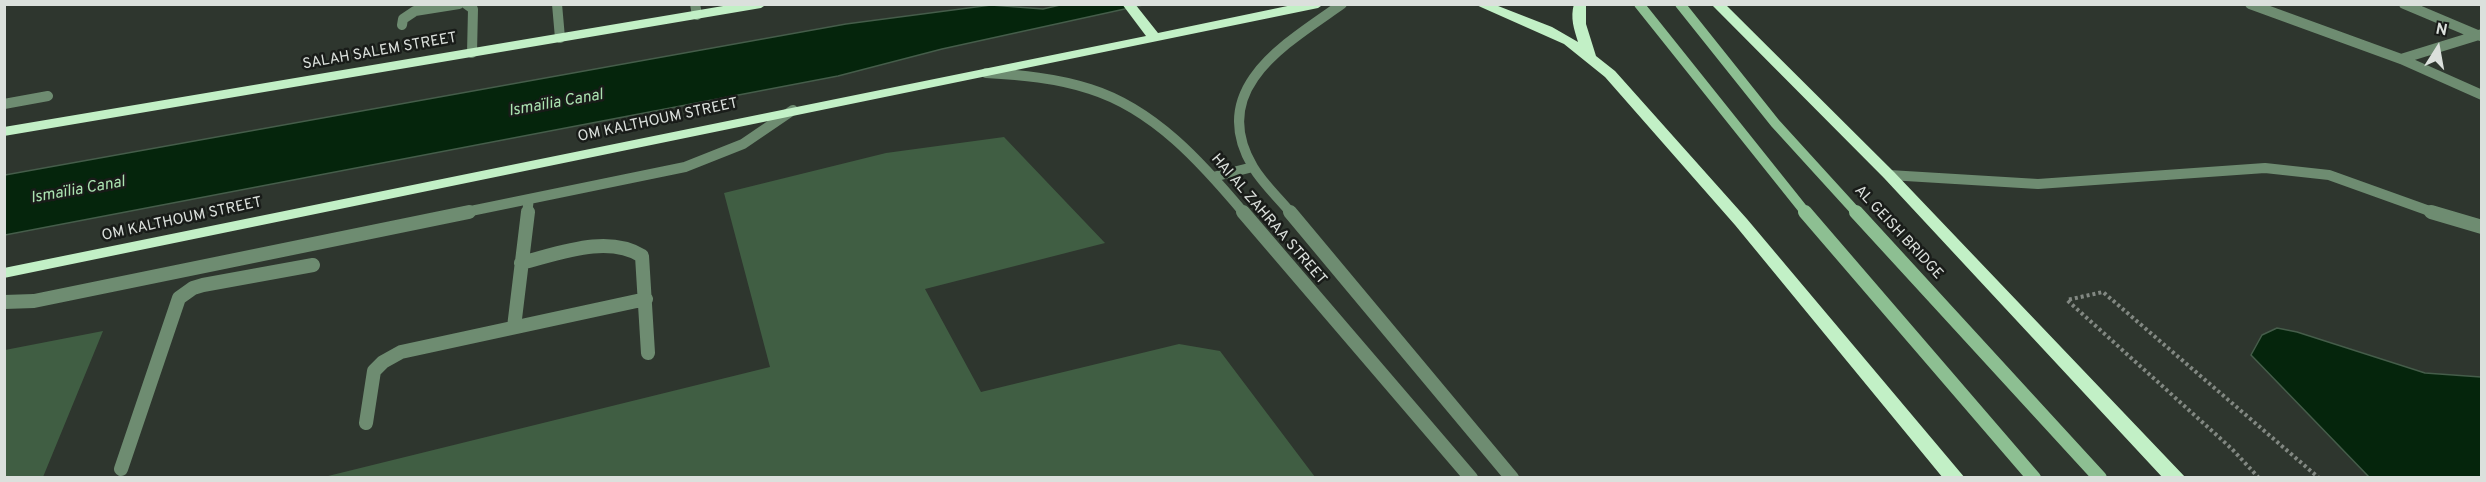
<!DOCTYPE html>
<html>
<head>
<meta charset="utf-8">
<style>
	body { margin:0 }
	#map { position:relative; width:2486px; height:482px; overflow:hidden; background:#2e362e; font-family:Overpass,sans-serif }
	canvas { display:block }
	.frame { position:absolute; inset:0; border:6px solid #dbe0dc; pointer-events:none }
	.north { position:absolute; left:2408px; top:18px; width:60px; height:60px; -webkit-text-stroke:4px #191c19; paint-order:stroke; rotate:11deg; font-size:16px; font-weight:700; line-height:24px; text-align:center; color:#dbe0dc }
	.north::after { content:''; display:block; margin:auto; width:21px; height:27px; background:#dbe0dc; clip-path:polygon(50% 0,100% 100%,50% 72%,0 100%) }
</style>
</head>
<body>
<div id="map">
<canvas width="2486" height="482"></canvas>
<div class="frame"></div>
<div class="north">N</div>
</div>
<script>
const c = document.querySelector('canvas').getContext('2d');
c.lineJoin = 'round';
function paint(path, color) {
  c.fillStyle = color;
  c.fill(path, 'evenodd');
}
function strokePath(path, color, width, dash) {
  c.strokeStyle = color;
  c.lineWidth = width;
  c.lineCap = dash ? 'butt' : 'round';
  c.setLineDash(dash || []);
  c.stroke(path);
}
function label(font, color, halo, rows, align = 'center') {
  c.font = font + ' Overpass,sans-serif';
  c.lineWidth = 5;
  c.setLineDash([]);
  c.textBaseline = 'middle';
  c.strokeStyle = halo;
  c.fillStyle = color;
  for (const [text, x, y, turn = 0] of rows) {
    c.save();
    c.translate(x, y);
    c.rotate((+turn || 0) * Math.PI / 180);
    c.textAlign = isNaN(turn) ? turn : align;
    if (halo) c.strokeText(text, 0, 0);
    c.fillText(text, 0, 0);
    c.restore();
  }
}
const green = new Path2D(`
	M1004,137L1105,243L925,289L981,392L1179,344L1220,351L1315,477H324L770,367L724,193L886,153Z
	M103,331L43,477H5V350Z`);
const water = new Path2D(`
	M991,5L1043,9L1060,5H1143L942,49L838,76L5,235V175L846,24Z
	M2277,328L2297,332L2425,373L2481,377V477H2369L2251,355L2262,335Z`);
const path = new Path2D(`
	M2259,478L2232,449L2067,300L2103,292L2319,478`);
const serviceFar1 = new Path2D(`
	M466,4L473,9L472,53
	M557,4L560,38
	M695,4L697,15
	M2250,4L2401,59L2482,95
	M2404,4L2480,36
	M402,25L403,19L415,11L459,4
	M2401,59L2482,34
	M4,104L48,96
	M1889,175L2038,184L2265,168L2329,175L2435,213
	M461,213L685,167L743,144L793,110
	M527,213L529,199`);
const service = new Path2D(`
	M2431,212L2482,227
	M521,263C558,254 607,234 642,256L648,353
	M4,302L34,301L469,212
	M514,327L528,212
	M366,423L374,371L383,362L401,352L646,299
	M121,469L179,298L193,288L203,285L313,265`);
const tertiaryFar1 = new Path2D(`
	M986,73C1021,75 1056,78 1090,89C1154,109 1202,163 1244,213
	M1213,177L1253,167
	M1291,213C1279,198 1263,184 1253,167C1206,88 1287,43 1342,4`);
const tertiary = new Path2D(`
	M1243,212L1471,478
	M1290,212L1512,478`);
const secondaryFar1 = new Path2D(`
	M1639,4L1806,213
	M1680,4L1775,123L1857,213`);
const secondary = new Path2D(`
	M1805,212L2034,478
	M1856,212L2100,478`);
const trunk = new Path2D(`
	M735,4H767L761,8L4,136V127Z
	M1122,4H1135L1158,33L1297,4H1324L1318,8L4,278V268L1146,36Z
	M1474,4H1493L1552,27L1578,42C1574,29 1570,18 1574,4H1586V24L1596,56L1615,71L1747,219L1965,478H1943L1735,225L1605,77L1564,44Z
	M1711,4H1725L1894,172L2186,478H2163L1884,178Z`);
const streetNames = [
	["SALAH SALEM STREET",380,52,-10],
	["OM KALTHOUM STREET",658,121,-12],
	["OM KALTHOUM STREET",182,220,-12],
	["HAI AL ZAHRAA STREET",1268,220,49],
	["AL GEISH BRIDGE",1898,233,47]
];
const waterNames = [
	["Ismaïlia Canal",556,104,-10],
	["Ismaïlia Canal",78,191,-10]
];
paint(green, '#405e43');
paint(water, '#05250c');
strokePath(water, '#455d4a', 1.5);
strokePath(path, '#828882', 4, [3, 3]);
strokePath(serviceFar1, '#6e8c71', 10);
strokePath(service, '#6e8c71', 14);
strokePath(tertiaryFar1, '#6e8c71', 10);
strokePath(tertiary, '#6e8c71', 14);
strokePath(secondaryFar1, '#8dbf92', 10);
strokePath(secondary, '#8dbf92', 14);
paint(trunk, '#c2f0c6');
label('15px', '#dbe0dc', '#191c19', streetNames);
label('italic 16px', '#abe3b1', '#191c19', waterNames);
</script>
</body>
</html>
